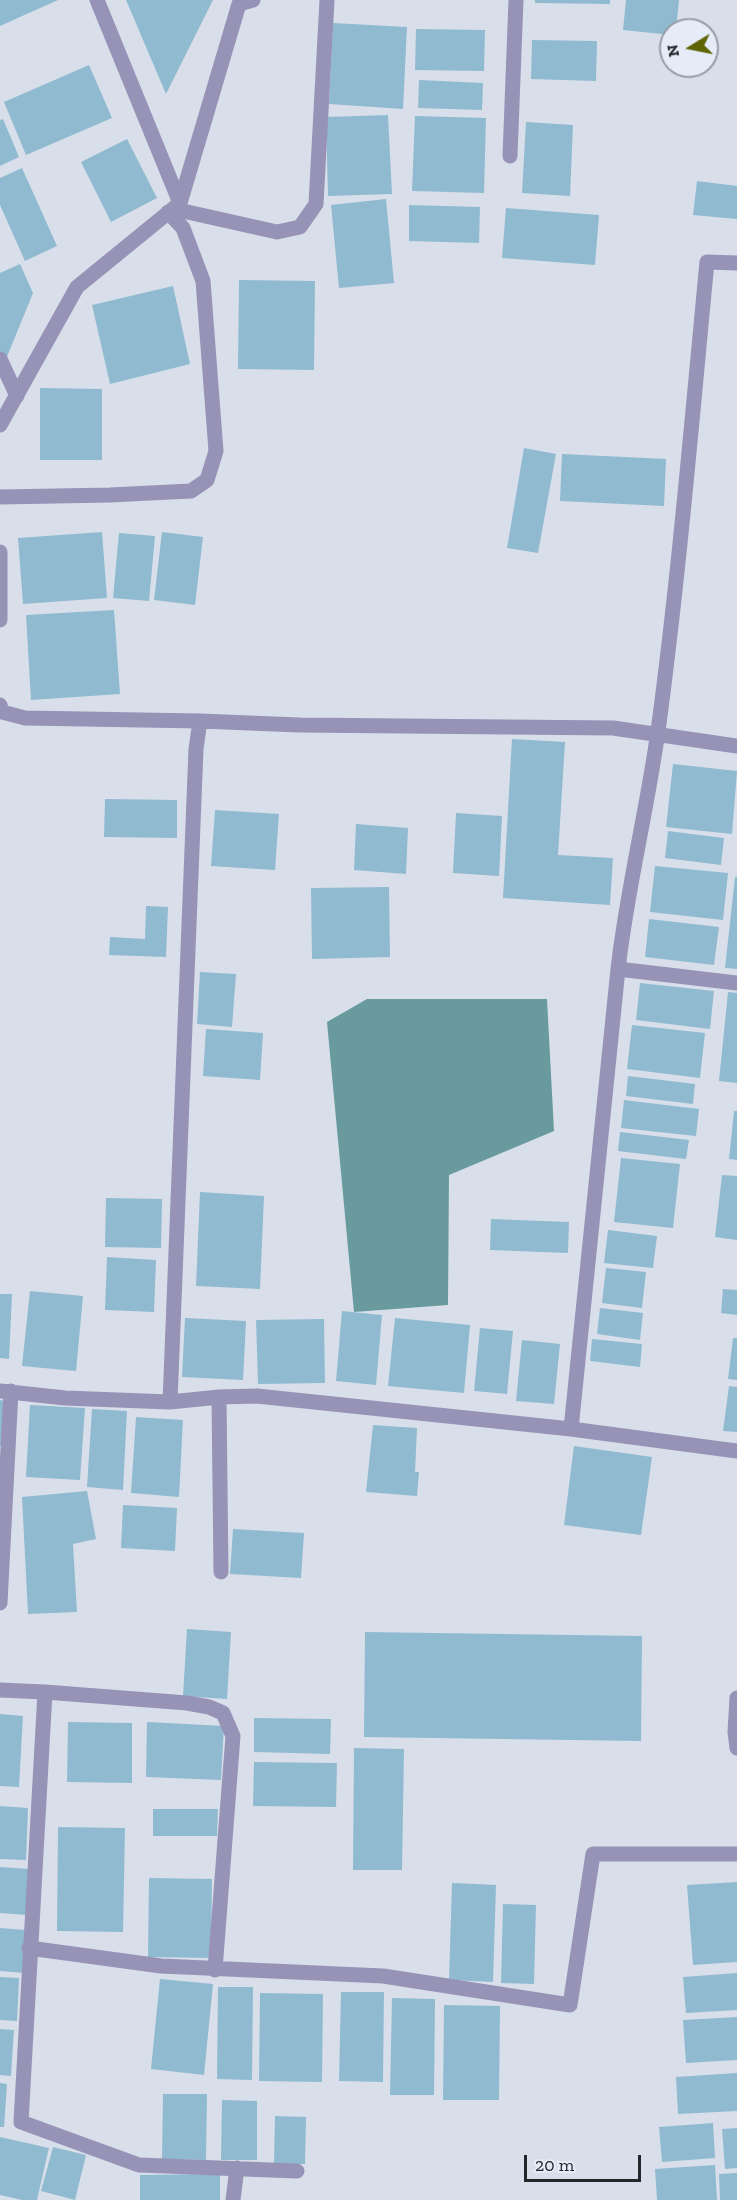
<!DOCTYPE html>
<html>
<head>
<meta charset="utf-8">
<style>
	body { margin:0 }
	#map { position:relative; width:737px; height:2200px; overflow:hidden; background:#d8dfeb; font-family:"Zilla Slab",serif }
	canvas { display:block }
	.north { position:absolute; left:659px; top:18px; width:60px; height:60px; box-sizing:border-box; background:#e5ecf8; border:2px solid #979da6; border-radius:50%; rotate:260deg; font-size:16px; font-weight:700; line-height:24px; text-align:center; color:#23262a }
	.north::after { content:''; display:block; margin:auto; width:21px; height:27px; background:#5e6502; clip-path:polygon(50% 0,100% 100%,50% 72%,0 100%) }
	.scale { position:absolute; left:524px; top:2155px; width:117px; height:27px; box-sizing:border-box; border:3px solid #23262a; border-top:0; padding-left:8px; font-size:18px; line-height:21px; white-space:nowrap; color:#23262a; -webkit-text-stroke:4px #e5ecf8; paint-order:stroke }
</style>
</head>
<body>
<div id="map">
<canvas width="737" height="2200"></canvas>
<div class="north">N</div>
<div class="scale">20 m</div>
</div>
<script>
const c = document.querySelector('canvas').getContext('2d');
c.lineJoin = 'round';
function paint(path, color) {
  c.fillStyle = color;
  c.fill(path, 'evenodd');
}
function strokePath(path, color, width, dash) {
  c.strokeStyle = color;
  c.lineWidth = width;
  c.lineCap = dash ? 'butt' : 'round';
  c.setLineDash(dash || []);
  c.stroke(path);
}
const water = new Path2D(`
	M367,999H547L554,1131L449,1175L448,1305L354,1312L327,1022Z`);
const building = new Path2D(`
	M0,0H58L0,26Z
	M126,0H213L166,94Z
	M535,0H610V4L535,3Z
	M626,0H679L676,30H671V35L623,30Z
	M333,23L407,27L403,109L329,104Z
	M416,29L485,30L484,71L415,70Z
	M532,40L597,41L596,81L531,79Z
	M89,65L112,118L26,155L4,102Z
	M419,80L483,83L482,110L418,108Z
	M388,115L392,194L328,196L326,117Z
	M415,116L486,118L484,193L412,191Z
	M3,119L19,157L0,166V120Z
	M526,122L573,125L570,196L522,193Z
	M127,139L157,198L111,222L81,162Z
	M22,168L57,246L25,261L0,205V178Z
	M697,181L737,186V219L693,215Z
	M386,199L394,283L339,288L331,205Z
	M409,205L480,207L479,243L409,241Z
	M506,208L599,215L595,265L502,258Z
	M20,264L33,293L4,364L0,354V273Z
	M239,280L315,281L314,370L238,369Z
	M173,286L190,364L110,384L92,305Z
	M40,388L102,389V460H40Z
	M524,448L556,454L538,553L507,548Z
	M562,454L666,459L664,506L560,501Z
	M102,532L107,598L23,604L18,538Z
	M162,532L203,537L195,605L154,600Z
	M119,533L155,536L149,601L113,598Z
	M114,610L120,694L31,700L26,615Z
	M512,739L565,742L558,855L613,858L610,905L503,898Z
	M673,764L737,771L732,834L666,827Z
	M105,799L177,800V838L104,837Z
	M215,810L279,814L275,870L211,866Z
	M456,813L502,816L499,876L453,873Z
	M356,824L408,828L406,874L354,870Z
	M668,831L724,838L721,865L665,858Z
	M655,866L728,873L723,920L650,912Z
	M735,877H737V969L725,968Z
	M389,887L390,957L312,959L311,888Z
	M146,906L168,907L166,957L109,955L110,937L145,939Z
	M649,919L719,927L714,965L645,957Z
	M200,972L236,974L232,1027L197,1024Z
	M640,983L714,991L710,1029L636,1020Z
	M728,992L737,993V1083L719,1081Z
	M632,1025L705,1033L700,1078L627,1069Z
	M206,1029L263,1033L260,1080L203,1076Z
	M628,1076L695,1084L693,1104L626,1096Z
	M624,1100L699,1109L696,1136L621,1128Z
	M734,1111H737V1160L729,1159Z
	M620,1132L689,1140L686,1159L618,1151Z
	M621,1158L680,1164L673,1228L614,1222Z
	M722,1175L737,1176V1240L715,1237Z
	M200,1192L264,1196L260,1289L196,1286Z
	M106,1198L162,1199L161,1248L105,1247Z
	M491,1219L569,1222L568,1253L490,1250Z
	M608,1230L657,1236L653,1268L604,1263Z
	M107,1257L156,1260L154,1312L105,1310Z
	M606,1268L646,1272L642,1308L602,1303Z
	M723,1289L737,1290V1315L721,1313Z
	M30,1291L83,1296L76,1371L22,1366Z
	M0,1294H12L9,1359L0,1358Z
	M600,1308L643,1313L640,1340L597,1334Z
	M342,1311L382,1315L376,1385L336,1381Z
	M185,1318L246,1321L243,1380L182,1377Z
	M395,1318L470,1325L464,1393L388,1386Z
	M324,1319L325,1383L258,1384L256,1320Z
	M480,1328L513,1331L507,1394L474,1391Z
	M733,1338H737V1380L728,1379Z
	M592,1339L642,1344L640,1367L590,1361Z
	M522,1340L560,1344L554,1404L516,1401Z
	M729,1386L737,1387V1432L723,1431Z
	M0,1400L5,1401L2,1446H0Z
	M30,1405L85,1408L80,1480L26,1477Z
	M92,1409L127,1411L123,1490L87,1487Z
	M136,1417L183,1420L179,1497L131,1493Z
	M373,1425L417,1428L415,1472H419L417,1496L366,1492Z
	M574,1446L652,1457L641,1535L564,1525Z
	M87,1491L96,1539L73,1544L77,1612L28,1614L22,1497Z
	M123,1505L177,1508L175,1551L121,1548Z
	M233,1529L304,1533L301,1578L230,1574Z
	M187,1629L231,1632L227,1699L183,1696Z
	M365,1632L642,1636L641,1741L364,1737Z
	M0,1714L23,1716L19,1787L0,1786Z
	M254,1718L331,1719L330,1754L254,1752Z
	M68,1722L132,1723V1783L67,1782Z
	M147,1722L224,1726L221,1780L146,1777Z
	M354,1748L404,1749L402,1870H353Z
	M254,1762L337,1763L336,1807L253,1806Z
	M0,1806L28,1808L26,1860L0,1859Z
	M153,1809H218L217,1836H153Z
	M58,1827L125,1828L123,1932L57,1931Z
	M0,1867L30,1869L27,1915L0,1913Z
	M149,1878L212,1879L211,1958L148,1957Z
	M737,1882V1962L693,1965L687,1885Z
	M452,1883L496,1885L493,1982L449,1980Z
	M503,1904L536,1905L534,1984L501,1983Z
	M0,1928L26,1930L24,1973L0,1971Z
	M737,1973V2010L686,2013L683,1977Z
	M0,1977L19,1978L17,2021L0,2020Z
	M160,1979L213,1984L204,2075L151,2069Z
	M218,1987H253L252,2080L217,2079Z
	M341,1992H384L383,2082L339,2081Z
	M260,1993L323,1994L322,2082L259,2081Z
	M392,1998L435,1999L434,2095H390Z
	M444,2005L500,2006L499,2100H443Z
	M737,2017V2060L686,2063L683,2020Z
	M0,2029L14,2030L11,2076L0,2075Z
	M737,2073V2111L678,2114L676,2077Z
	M0,2083L7,2084L4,2127H0Z
	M163,2094H207L206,2160L162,2159Z
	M222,2100L257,2101V2160H221Z
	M275,2116L306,2117L305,2164H274Z
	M713,2123L715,2158L662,2162L659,2127Z
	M737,2128V2168L725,2169L722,2129Z
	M0,2137L49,2148L37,2200H22L0,2195Z
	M53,2147L86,2155L75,2200L41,2191Z
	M715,2165L717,2200H657L655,2169Z
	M737,2173V2200H720L719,2174Z
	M220,2174V2200H140V2175Z`);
const minor = new Path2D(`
	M97,0L180,203
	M510,156L516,0
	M174,209L277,232L300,227L316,204L327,0
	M0,359L17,396
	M0,425L77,287L180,203L239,4L253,0
	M0,497L110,495L191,491L207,480L216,451L203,281L183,228L168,212
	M0,552V620
	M0,705L2,712L25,718L200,721
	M618,969L737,983
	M0,1391L65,1398L170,1402L219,1397L257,1396L571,1429L737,1451
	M219,1397L221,1572
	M170,1402L196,749L200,721L299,725L613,728L737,746
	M571,1429L618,969C627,889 647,811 658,731C679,575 692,418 707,262L737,263
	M0,1603L11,1391
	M0,1690L45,1692L21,2122L139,2165L297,2171
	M45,1692L187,1703L209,1707L223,1713L233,1736L215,1970
	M737,1698L735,1732L737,1748
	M29,1948L161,1966L383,1976L570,2005L593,1854H737
	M233,2200L237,2168`);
paint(water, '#689a9e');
paint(building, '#90bacf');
strokePath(minor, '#9693b6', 15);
</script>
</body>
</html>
